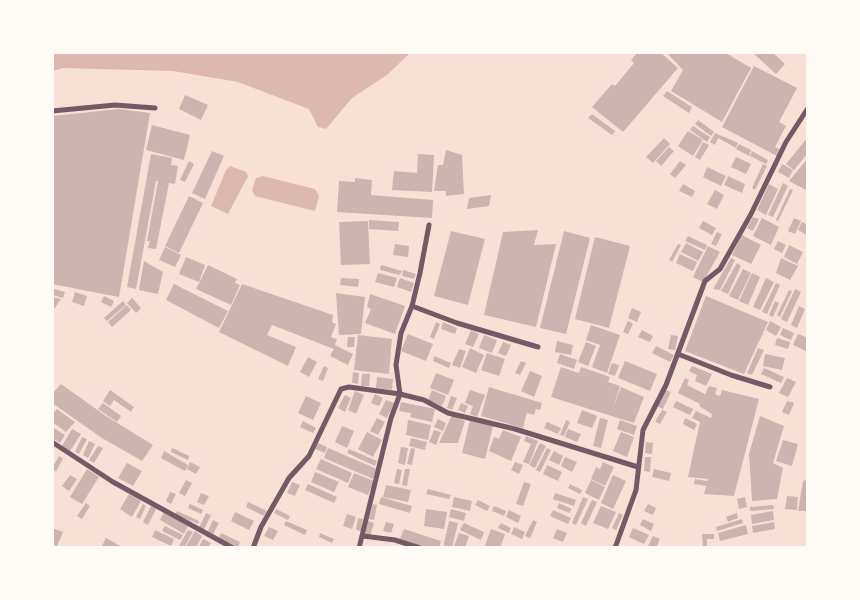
<!DOCTYPE html>
<html>
<head>
<meta charset="utf-8">
<style>
	body { margin:0 }
	#map { position:relative; width:860px; height:600px; overflow:hidden; background:#f7e1d7; font-family:"Roboto Condensed",sans-serif }
	canvas { display:block }
	.frame { position:absolute; inset:0; border:54px solid #fffaf5; pointer-events:none }
</style>
</head>
<body>
<div id="map">
<canvas width="860" height="600"></canvas>
<div class="frame"></div>
</div>
<script>
const c = document.querySelector('canvas').getContext('2d');
c.lineJoin = 'round';
function paint(path, color) {
  c.fillStyle = color;
  c.fill(path, 'evenodd');
}
function strokePath(path, color, width, dash) {
  c.strokeStyle = color;
  c.lineWidth = width;
  c.lineCap = dash ? 'butt' : 'round';
  c.setLineDash(dash || []);
  c.stroke(path);
}
const water = new Path2D(`
	M53,52H410V53L387,75L352,98L326,129L318,127L309,109L238,82L173,71L63,68L53,71Z
	M230,166L246,172L248,176L228,214L211,206L226,170Z
	M263,176L315,189L319,196L315,211L255,196L252,190L256,178Z`);
const building = new Path2D(`
	M638,52H660L678,68L623,132L592,107L612,84L615,86L634,63L631,60Z
	M666,52H724L751,68L722,122L671,91L683,70Z
	M752,52H772L785,64L776,74Z
	M754,66L797,88L779,122L786,126L775,147L780,149L777,156L722,127Z
	M667,91L692,107L689,113L663,96Z
	M185,95L208,105L201,120L179,109Z
	M119,109L150,113L119,297L52,284V116Z
	M592,114L615,131L612,135L588,118Z
	M698,120L714,132L711,136L695,124Z
	M152,125L190,135L184,160L146,150Z
	M693,126L710,137L707,142L690,130Z
	M688,131L703,140L693,156L678,146Z
	M715,133L738,143L736,148L718,138L715,145L710,142Z
	M808,137V153L794,170L786,164Z
	M664,138L670,144L653,163L646,157Z
	M703,142L709,145L700,160L695,157Z
	M739,144L751,150L749,156L736,149Z
	M669,147L674,151L661,166L656,161Z
	M446,150L462,155L464,194L446,196V191H434L438,165H443Z
	M212,151L224,156L205,199L192,193Z
	M752,151L768,160L766,164L750,156Z
	M151,154L172,158L171,165L178,166L175,184L169,183L156,249L148,248L150,241H147L158,181H156L136,289L127,287Z
	M418,154L434,155L432,192L392,190L394,171L417,173Z
	M736,157L751,164L746,174L731,167Z
	M808,158V191L789,181Z
	M189,161L194,164L185,182L180,180Z
	M680,161L686,165L675,178L670,174Z
	M763,164L767,166L755,190L752,188Z
	M782,164L793,170L789,178L778,172Z
	M707,167L726,176L721,186L703,177Z
	M728,176L745,184L742,193L724,185Z
	M355,178L372,180L371,195L433,200L432,218L337,212L339,181L355,182Z
	M783,183L788,186L773,217L768,215Z
	M683,184L695,191L692,197L679,191Z
	M769,184L778,189L766,215L757,210Z
	M790,189L793,190L778,221L776,220Z
	M715,190L724,195L717,209L707,204Z
	M491,195L489,206L467,209L469,198Z
	M189,196L203,203L179,253L165,246Z
	M753,217L759,219L753,231L747,228Z
	M762,218L779,227L771,245L753,236Z
	M794,218L801,221L795,234L788,231Z
	M369,220L399,222L398,231L369,229Z
	M368,221L370,264L341,265L339,222Z
	M703,221L716,228L712,235L699,228Z
	M802,222L808,225V236L798,230Z
	M538,230L534,245L556,244L536,327L484,315L503,232Z
	M451,231L485,239L468,305L434,296Z
	M564,231L590,238L566,334L540,328Z
	M717,232L722,234L716,246L711,244Z
	M742,235L761,245L751,264L732,255Z
	M688,236L707,245L705,250L685,241Z
	M595,237L630,246L609,328L575,319Z
	M778,241L786,245L782,253L774,249Z
	M686,243L703,252L698,261L681,252Z
	M395,244L409,246L408,257L393,255Z
	M678,244L681,245L672,262L669,260Z
	M789,245L803,252L797,264L784,257Z
	M708,246L720,252L703,282L693,277Z
	M165,247L181,255L175,267L159,260Z
	M680,254L697,262L693,271L676,263Z
	M186,257L205,265L199,282L179,274Z
	M731,258L735,260L720,290L713,289Z
	M781,258L798,266L790,280L776,273Z
	M144,261L163,272L158,294L139,290Z
	M737,263L741,266L728,294L721,291Z
	M208,265L237,279L235,283L240,285L231,305L196,289Z
	M381,265L402,271L400,275L380,270Z
	M743,269L751,273L738,300L729,296Z
	M403,270L416,274L414,279L402,276Z
	M378,273L397,278L394,287L375,282Z
	M752,273L760,277L748,305L739,301Z
	M341,278L359,279L358,287L340,285Z
	M400,278L414,283L411,292L397,287Z
	M766,278L774,282L760,310L753,307Z
	M776,283L780,285L767,314L762,312Z
	M174,284L228,311L219,328L166,300Z
	M242,284L333,315L332,322L336,324L331,337L337,339L335,345L353,354L348,365L330,356L334,349L272,325L267,335L296,347L288,366L219,332Z
	M54,289L65,292L63,298L53,295Z
	M795,289L801,292L787,322L781,319Z
	M789,290L792,291L780,317L777,315Z
	M75,292L87,296L84,306L72,302Z
	M336,293L365,297L361,334L339,335Z
	M370,294L405,306L395,334L365,323L371,309L367,307Z
	M104,296L114,301L111,307L101,302Z
	M706,296L768,322L744,374L685,351Z
	M52,297L61,299L52,312Z
	M132,298L141,308L136,313L127,303Z
	M123,301L126,305L107,321L104,318Z
	M775,301L779,303L773,317L769,315Z
	M127,305L131,310L112,327L108,322Z
	M799,306L805,309L797,328L791,325Z
	M632,308L641,312L637,322L628,318Z
	M628,321L633,324L628,334L623,332Z
	M770,321L781,327L776,336L766,330Z
	M436,322L440,324L434,339L430,337Z
	M443,322L457,328L455,334L441,329Z
	M591,325L620,335L607,373L592,367L600,345L586,340Z
	M783,328L794,333L791,340L780,335Z
	M471,330L479,334L473,347L465,344Z
	M642,330L653,336L650,342L638,337Z
	M408,334L433,344L426,361L401,351Z
	M798,334L808,338L806,351L793,345Z
	M358,335L392,339L389,374L354,370Z
	M484,335L497,340L492,353L479,348Z
	M671,335L678,336L675,350L668,349Z
	M348,337H355L354,347H347Z
	M777,338L790,342L788,349L775,345Z
	M557,341L573,345L571,355L555,352Z
	M503,342L511,345L506,356L498,353Z
	M586,342L596,346L588,366L578,362Z
	M656,346L674,355L670,362L652,353Z
	M470,348L484,355L476,373L462,367Z
	M758,348L764,350L752,375L747,373Z
	M459,349L466,351L460,368L452,365Z
	M487,353L505,359L499,376L481,370Z
	M560,354L577,360L574,369L557,363Z
	M765,354L785,358L782,370L763,366Z
	M434,356L451,363L449,368L433,361Z
	M308,357L317,362L309,377L300,372Z
	M521,361L526,363L520,375L515,373Z
	M625,361L657,374L650,391L618,378Z
	M612,363L619,365L615,376L608,374Z
	M324,366L328,368L323,381L318,379Z
	M692,366L712,374L706,386L695,381L697,375L689,371Z
	M561,367L579,373L581,367L610,377L608,382L620,386L613,408L621,387L644,397L634,423L551,397Z
	M764,368L784,377L781,383L761,374Z
	M530,371L542,376L534,397L521,391Z
	M353,372L359,373L358,384L352,383Z
	M436,373L454,380L448,395L430,388Z
	M362,374H370L369,386H361Z
	M377,377L393,379L392,390L376,388Z
	M685,378L689,380L687,385L705,394L702,401L709,386L717,388L715,394L720,396L722,390L759,399L734,496L704,494L706,486L694,484L695,479L707,481L708,479L688,477L700,422L692,418L696,411L711,418L712,414L699,406L700,404L678,393Z
	M787,378L796,382L788,397L779,393Z
	M61,384L106,416L153,445L142,461L102,438L52,403V394Z
	M489,387L542,403L540,410L536,409L534,415L527,413L523,428L481,416Z
	M110,390L134,407L131,412L114,400L110,406L103,401Z
	M432,390L446,396L442,406L428,400Z
	M470,390L485,395L477,417L470,414L473,406L465,403Z
	M665,390L671,392L663,409L657,406Z
	M355,391L364,395L356,414L348,410Z
	M375,394L383,398L379,406L371,403Z
	M345,395L351,398L345,412L338,408Z
	M306,396L321,403L313,420L298,413Z
	M451,396L457,398L452,410L447,408Z
	M386,400L394,403L387,418L379,414Z
	M676,401L693,409L690,415L673,407Z
	M787,401L794,403L789,415L782,412Z
	M401,402L435,409L432,422L410,417L411,413L399,411Z
	M103,403L121,416L117,422L98,409Z
	M461,403L468,406L465,413L458,410Z
	M57,409L75,422L66,432L52,422V415Z
	M582,410L597,416L592,428L577,423Z
	M662,410L667,412L660,424L655,422Z
	M452,415L465,421L458,443H439Z
	M760,416L784,426L773,463L783,468L777,499L752,501L749,454Z
	M377,418L385,422L378,435L370,431Z
	M600,418L608,420L601,448L593,446Z
	M685,418L697,424L694,430L683,424Z
	M438,419L446,423L443,431L434,427Z
	M408,420L431,425L428,440L406,435Z
	M470,420L493,426L485,459L462,453Z
	M566,420L570,422L564,436L560,435Z
	M620,420L637,426L634,435L617,429Z
	M303,421L316,428L313,433L300,427Z
	M547,422L561,428L558,434L544,428Z
	M342,426L354,431L347,448L335,442Z
	M52,427L65,435L60,443L52,438Z
	M72,429L81,434L70,451L62,446Z
	M568,429L581,434L577,442L565,437Z
	M434,430L441,432L436,445L429,442Z
	M503,430L521,437L511,461L489,451L494,437L499,439Z
	M367,432L382,440L373,457L358,449Z
	M621,432L634,437L627,457L613,451Z
	M526,436L538,441L529,464L523,462L531,444L524,441Z
	M82,437L87,439L79,454L75,452Z
	M411,438L427,442L425,450L409,446Z
	M783,440L798,444L792,466L776,461Z
	M89,441L95,444L88,458L83,455Z
	M646,442L653,443L652,454L645,453Z
	M318,443L327,447L325,453L315,449Z
	M540,443L546,446L535,468L529,465Z
	M98,446L103,448L94,463L89,460Z
	M401,447L408,448L405,465L398,463Z
	M172,448L189,456L188,460L171,452Z
	M328,448L377,469L373,479L324,458Z
	M411,448L415,449L412,465L407,464Z
	M547,448L551,450L540,472L536,470Z
	M349,449L377,461L375,466L347,453Z
	M164,451L188,465L185,471L161,458Z
	M554,451L563,456L559,465L549,460Z
	M59,456L63,458L56,472L52,468Z
	M565,457L577,462L572,472L561,466Z
	M645,457H651L650,472L644,471Z
	M321,459L352,473L348,483L316,469Z
	M190,462L200,467L196,474L187,469Z
	M515,462L523,465L519,474L511,470Z
	M603,462L614,467L605,486L591,479L596,467L600,469Z
	M127,463L142,471L133,486L118,478Z
	M547,465L562,472L558,481L543,474Z
	M87,469L99,477L82,504L70,497Z
	M397,469L402,470L399,484L394,483Z
	M405,469H410L407,486L402,485Z
	M654,469L671,473L669,481L652,477Z
	M315,472L339,482L334,492L311,482Z
	M354,473L374,481L368,495L348,487Z
	M70,475L77,479L69,491L62,486Z
	M613,475L626,481L613,509L601,503Z
	M808,479V511H798L803,481Z
	M186,480L192,483L185,496L179,493Z
	M591,480L605,487L599,500L585,493Z
	M292,482L300,485L295,496L287,493Z
	M524,482L531,484L523,506L516,504Z
	M308,484L337,497L334,503L305,490Z
	M570,484L582,490L580,494L568,488Z
	M386,485L411,490L408,502L383,497Z
	M428,489L451,495L449,499L426,494Z
	M170,492L176,494L171,504L166,501Z
	M201,493L209,496L204,505L197,502Z
	M555,493L576,500L574,506L553,499Z
	M129,494L141,501L132,517L120,509Z
	M787,496L798,497L797,510L785,509Z
	M381,497L412,506L410,513L379,504Z
	M454,497L472,501L470,511L452,507Z
	M583,497L588,499L576,525L572,523Z
	M745,497L747,507L739,509L737,499Z
	M478,500L490,506L487,511L475,505Z
	M592,500L597,502L586,526L581,523Z
	M248,502L267,511L264,516L246,507Z
	M86,503L90,506L82,519L77,516Z
	M559,503L572,509L569,513L557,508Z
	M143,504L146,506L140,519L136,517Z
	M190,504L203,510L201,514L188,508Z
	M373,504L377,505L374,520L369,519Z
	M648,504L656,508L653,515L644,511Z
	M773,505L774,509L750,511V507Z
	M151,506L156,509L148,525L143,522Z
	M494,506L506,511L504,516L492,511Z
	M601,506L616,512L608,529L593,523Z
	M276,509L290,516L288,520L274,513Z
	M426,509L447,512L444,529L424,526Z
	M451,509L466,513L464,521L449,517Z
	M509,510L521,516L518,523L506,517Z
	M553,510L571,518L568,524L550,516Z
	M177,511L199,521L198,524L175,514Z
	M773,511L774,520L752,524L751,515Z
	M164,512L188,526L184,534L160,520Z
	M235,512L254,521L249,530L231,521Z
	M206,513L211,515L204,530L199,528Z
	M619,513L623,515L616,530L612,528Z
	M737,513L738,518L728,522L726,517Z
	M347,514L356,517L352,529L343,526Z
	M358,518L363,519L361,531L356,530Z
	M643,519L654,524L651,531L640,525Z
	M742,519L743,523L717,531L716,527Z
	M213,520L219,523L213,534L208,531Z
	M533,520L537,522L530,538L525,536Z
	M286,521L307,530L305,535L284,525Z
	M368,521L374,523L370,536L365,535Z
	M449,521L458,523L452,548H443Z
	M386,522L394,524L391,533L383,531Z
	M774,522L775,529L753,533L752,526Z
	M464,523L484,532L481,540L460,530Z
	M501,523L511,528L509,533L498,528Z
	M746,525L748,534L720,541L718,533Z
	M165,526L183,535L180,540L162,531Z
	M269,527L278,531L273,540L264,536Z
	M514,527L525,532L522,539L511,534Z
	M52,528L63,532L57,546L52,544Z
	M633,528L649,535L644,544L629,537Z
	M404,529L441,541L439,548H428L400,539Z
	M491,529L505,534L500,548H484Z
	M557,529L567,533L563,542L553,538Z
	M155,530L174,539L171,546L152,537Z
	M188,530L193,532L184,548H182L179,546Z
	M195,531L202,536L196,548H185Z
	M221,533L240,542L238,547L219,538Z
	M320,533L334,539L332,543L319,537Z
	M459,533L469,536L465,548L454,546Z
	M702,534H714V539H707V548H703Z
	M653,536L660,539L656,548H647Z
	M106,538L124,548H105L102,546Z
	M203,539L211,543L208,548H198Z`);
const minor = new Path2D(`
	M52,111L115,105L155,108
	M412,306L457,323L538,347
	M678,354L731,375L770,387
	M52,442L113,482L233,548
	M363,536L395,540L420,548
	M253,548L261,527L289,478L309,456L341,389L349,387L400,394L424,400L448,413L515,429L638,467
	M359,548L391,418L400,394L396,365L401,333L412,306L420,273L429,225
	M615,548L636,490L643,430L666,385L705,281L720,269L751,214L786,142L808,108`);
paint(water, '#dcb8b0');
paint(building, '#ccb4b1');
strokePath(minor, '#755966', 5);
</script>
</body>
</html>
